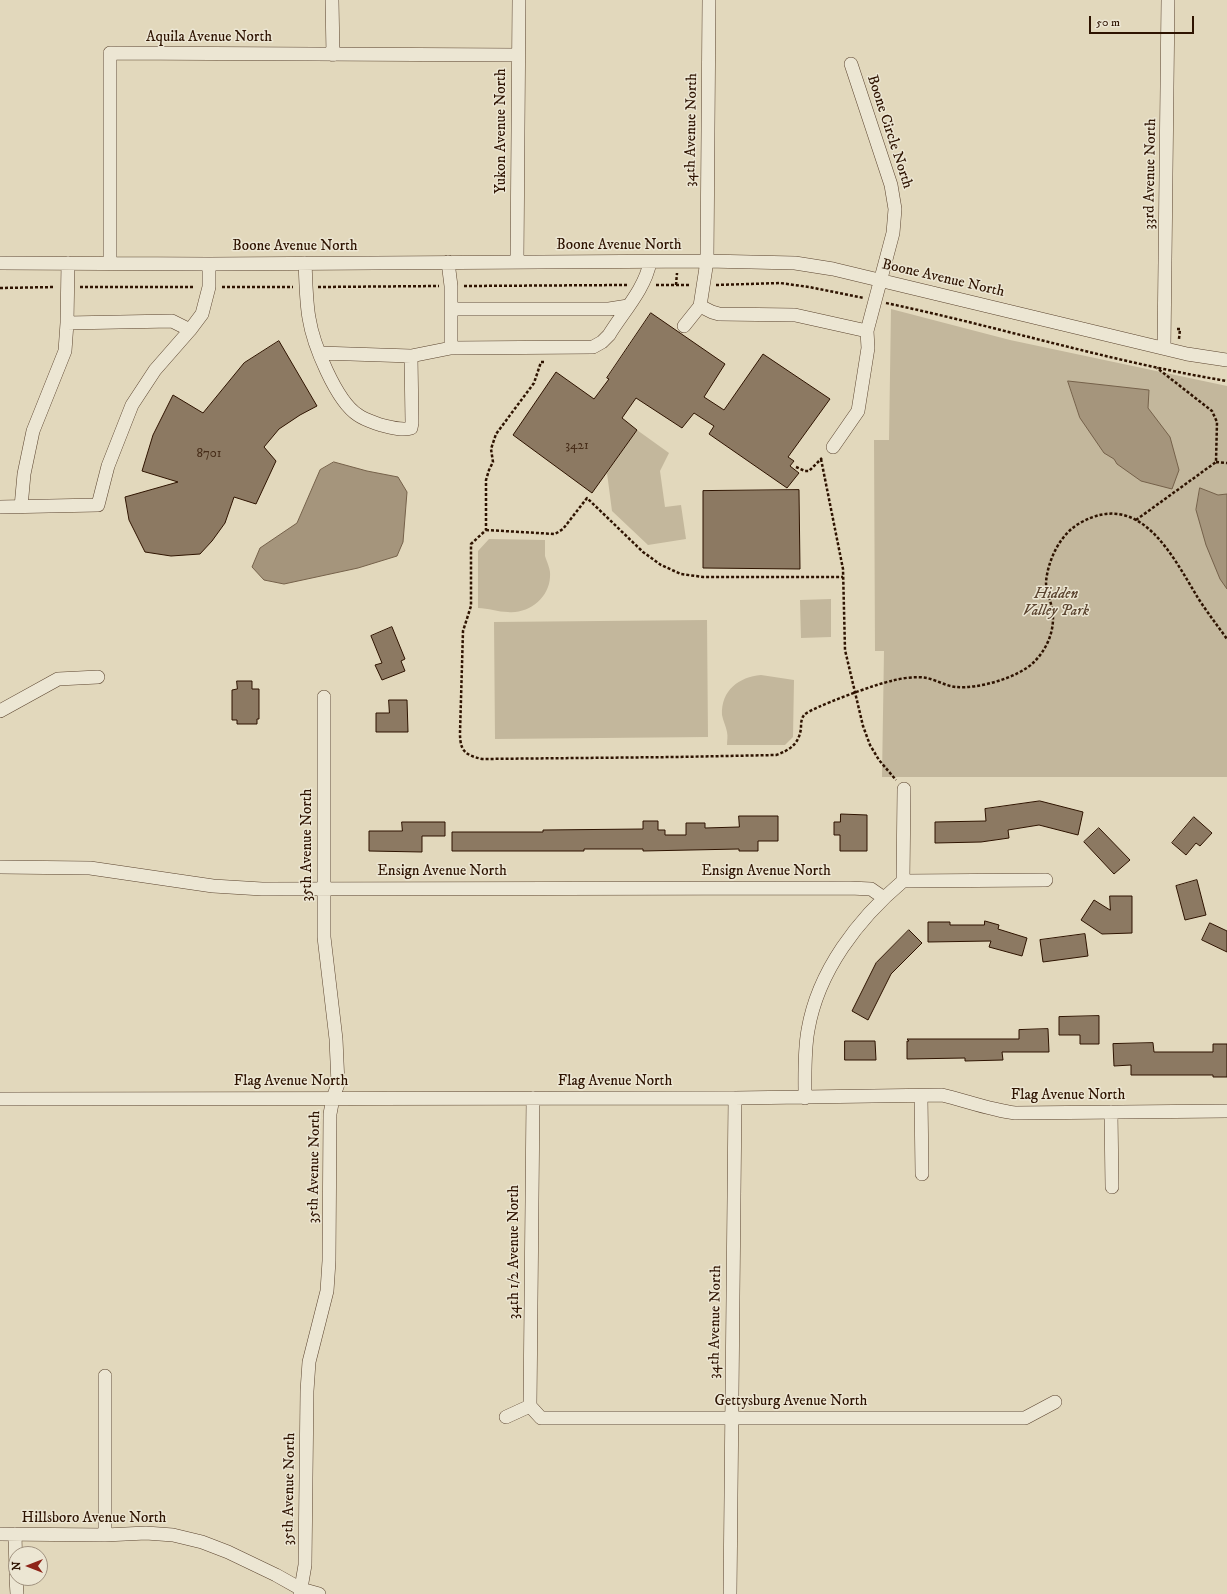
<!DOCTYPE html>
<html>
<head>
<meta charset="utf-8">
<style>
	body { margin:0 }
	#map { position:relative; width:1227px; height:1594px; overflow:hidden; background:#e2d8bc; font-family:"IM FELL DW Pica",serif }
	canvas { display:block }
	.north { position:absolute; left:8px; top:1546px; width:40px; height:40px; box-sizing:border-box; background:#ece6d3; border:1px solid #a0927f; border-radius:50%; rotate:270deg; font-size:11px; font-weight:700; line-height:16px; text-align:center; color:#2e1300 }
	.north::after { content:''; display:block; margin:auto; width:14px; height:18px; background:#8f2418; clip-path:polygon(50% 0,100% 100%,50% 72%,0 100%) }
	.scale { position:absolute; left:1089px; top:16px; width:105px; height:18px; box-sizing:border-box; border:2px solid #2e1300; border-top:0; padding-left:5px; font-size:12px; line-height:14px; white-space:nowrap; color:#2e1300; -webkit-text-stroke:3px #ece6d3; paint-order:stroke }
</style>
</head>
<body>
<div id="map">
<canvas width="1227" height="1594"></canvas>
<div class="north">N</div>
<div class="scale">50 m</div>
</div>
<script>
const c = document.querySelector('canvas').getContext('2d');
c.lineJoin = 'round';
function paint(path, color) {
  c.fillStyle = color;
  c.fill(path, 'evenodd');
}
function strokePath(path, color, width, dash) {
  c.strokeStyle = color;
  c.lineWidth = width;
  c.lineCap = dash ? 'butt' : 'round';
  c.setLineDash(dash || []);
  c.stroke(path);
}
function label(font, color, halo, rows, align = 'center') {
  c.font = font + ' "IM FELL DW Pica",serif';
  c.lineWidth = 3;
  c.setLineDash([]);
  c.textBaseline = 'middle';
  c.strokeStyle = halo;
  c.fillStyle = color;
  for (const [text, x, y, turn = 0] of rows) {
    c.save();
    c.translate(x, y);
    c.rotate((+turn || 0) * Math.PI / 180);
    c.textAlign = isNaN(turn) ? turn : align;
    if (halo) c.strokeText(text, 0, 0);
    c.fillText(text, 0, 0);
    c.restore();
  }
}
const green = new Path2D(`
	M891,309L1010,340L1227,386V777H882L884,651H875L874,440H889Z
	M637,430L669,453L660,471L665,507L681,505L686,539L648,545L612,511L607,473Z
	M489,539L545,540C545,545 545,551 545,556C547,563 551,569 550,577C549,598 529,614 508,612C498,612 488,608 478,608V551Z
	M831,599V637L801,638L800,600Z
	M707,620L708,737L495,739L494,622Z
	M761,675L794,680L793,737L785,745H727C727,741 728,736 727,732C726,726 723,721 722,715C721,690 739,677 761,675Z`);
const water = new Path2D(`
	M1068,381L1149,390L1148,408L1170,437L1179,470L1172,489L1141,481L1117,464L1114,459L1104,453L1080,418Z
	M334,462L367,471L398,477L407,492L403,542L397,556L358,568L284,584L264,580L252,567L260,548L297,523L320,470Z
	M1200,488L1218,495L1227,494V589L1220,579L1206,545L1196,510Z`);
const building = new Path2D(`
	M651,313L725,364L704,397L724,410L763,354L830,399L788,457L794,461L790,466L799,473L787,488L709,434L714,426L694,413L682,428L636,398L622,418L637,430L592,493L513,435L556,372L594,399L609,379L607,378Z
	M279,341L317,406L300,415L279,429L264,447L276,461L256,504L234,497L225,523L212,541L200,554L171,556L145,552L129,520L125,497L178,482L142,471L153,435L173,395L203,413L244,363Z
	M799,490L800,569L703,568V491Z
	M392,627L405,659L401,661L405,671L382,680L375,665L382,663L371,636Z
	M237,681H252V689H259V719H257V724H237V720H232V690L237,689Z
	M389,700H407L408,732H376V713H389Z
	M1040,801L1083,812L1078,835L1039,825L1008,830L1009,838L981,842L935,843V822L986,821L985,809Z
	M841,814L867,815V851H840V835H834V822H840Z
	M739,816H778V841H758V851H739V849L643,851V849H584V851H452V832H543V830L643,829V821H658V830H665V835H686V823H705V828L739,827Z
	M1194,817L1212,833L1200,846L1196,843L1186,855L1172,843Z
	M402,822H445V836H422V852L369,851V831H402Z
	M1099,828L1130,860L1114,874L1084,842Z
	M1197,880L1206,915L1185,920L1176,886Z
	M1110,896H1132V933L1102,934L1081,920L1094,900L1110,910Z
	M985,921L999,925L998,929L1027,938L1022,956L989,947L991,941L928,942V922H950V925H984Z
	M1210,923L1227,931V952L1202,940Z
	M909,930L922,943L891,974L868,1020L852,1011L876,963Z
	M1085,934L1088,956L1043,962L1040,940Z
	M1099,1016V1044H1080V1035H1059V1017Z
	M1048,1029L1049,1052H1002L1003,1060L965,1061V1058L907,1059V1041H909L907,1039H1019V1030Z
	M845,1041H875L876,1060H845Z
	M1153,1043L1154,1052H1213V1044H1227V1077H1213V1075H1131V1065L1114,1066L1113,1044Z`);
const path = new Path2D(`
	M677,248L678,238
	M656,285H691
	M676,285L677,273
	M716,285L780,283L809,287L864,298
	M464,286L627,285
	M80,287H195
	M222,287H293
	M318,287L439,286
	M0,288L55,287
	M886,303C1000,327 1112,362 1227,381
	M1177,329H1180L1179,339
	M544,362H541L534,383L496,434L491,449L493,462L489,470L486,480V530L471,544V606L463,631L460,733C460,751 465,755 482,759L677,757L776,755C790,750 799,744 801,728C801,724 801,719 804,715C810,708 879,683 891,681C902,678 916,676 927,678C936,680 946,686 956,687C978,689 1018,678 1034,662C1049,647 1057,625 1051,604C1049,597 1046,590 1046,582C1048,560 1060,534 1080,523C1140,489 1172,555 1198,598C1207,612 1217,625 1227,639
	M821,459L843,569L845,650L863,726L870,745L879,760L896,780
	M1216,462L1227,463
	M796,467L805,471H809L822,458
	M1136,520L1216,462L1217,422L1212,411L1157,368
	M486,530L555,534L563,529L587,498L643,552L661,565L681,574L703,577H843`);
const minor = new Path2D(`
	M332,0L333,55
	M448,262L451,286V348L593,347L602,342L609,335C623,312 645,289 650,262
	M517,262L519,0
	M0,263L209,264L707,261L795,263L833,269L1187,354L1227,360
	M110,263V53L518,55
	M305,263C306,281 306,301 309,318C313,344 336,401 358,415C365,420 373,422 381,425C390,427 401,431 411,428L412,423L411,356L320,353
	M700,306L712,312L719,314L795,315L867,331L893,233L895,209L891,185L851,64
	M451,309H609L628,306
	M67,323L172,321L190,330
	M684,326L700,306L707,261L709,0
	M1164,348L1168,0
	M411,356L451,348
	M833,447L858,411L868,348L867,331
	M0,507L98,505L108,466L132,405L155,370L190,330L202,314L209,287V264
	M21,507L24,474L33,431L65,351L67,323L68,263
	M0,711L58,679L98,677
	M0,867L90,868L213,886L262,889L850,888L871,889L884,898
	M903,881L1046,880
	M921,1096L922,1174
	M805,1098C805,1076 804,1052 808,1030C818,971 858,919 903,881L904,789
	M0,1099L735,1098L942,1095C967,1101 990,1110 1015,1113L1227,1111
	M1111,1112L1112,1187
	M105,1376V1535
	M530,1406L541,1418H1025L1055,1402
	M530,1406L533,1098
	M506,1417L530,1406
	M0,1534L105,1535L146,1533L173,1535L202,1542L228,1552L276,1575L301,1589L319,1594
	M15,1534L16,1573
	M16,1578L17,1594
	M300,1594L305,1565L307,1391L309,1362L327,1291L329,1261L330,1114L333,1098L338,1084L336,1039L324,937V697
	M730,1594L735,1098`);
const numberNames = [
	["3421",577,446],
	["8701",209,454]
];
const streetNames = [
	["Aquila Avenue North",209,38],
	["34th Avenue North",692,130,-89],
	["Yukon Avenue North",502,131,-90],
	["Boone Circle North",889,132,72],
	["33rd Avenue North",1151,174,-89],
	["Boone Avenue North",619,246],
	["Boone Avenue North",295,247],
	["Boone Avenue North",943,279,13],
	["35th Avenue North",308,845,-90],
	["Ensign Avenue North",442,872],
	["Ensign Avenue North",766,872],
	["Flag Avenue North",291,1082],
	["Flag Avenue North",615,1082],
	["Flag Avenue North",1068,1096],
	["35th Avenue North",315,1167,-89],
	["34th 1/2 Avenue North",515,1252,-90],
	["34th Avenue North",716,1322,-89],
	["Gettysburg Avenue North",791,1402],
	["35th Avenue North",290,1489,-89],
	["Hillsboro Avenue North",94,1519]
];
const parkNames = [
	["Hidden",1056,595],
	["Valley Park",1056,612]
];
paint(green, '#c3b79c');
paint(water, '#a5957c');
strokePath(water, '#75614a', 1);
paint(building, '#8c7962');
strokePath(building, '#2e1300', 1);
strokePath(minor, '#5b442f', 14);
strokePath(path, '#2e1300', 2.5, [3, 2]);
strokePath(minor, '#ece6d3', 13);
label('13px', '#462c18', null, numberNames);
label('15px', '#2e1300', '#ece6d3', streetNames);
label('italic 15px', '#5b442f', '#ece6d3', parkNames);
</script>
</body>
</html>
